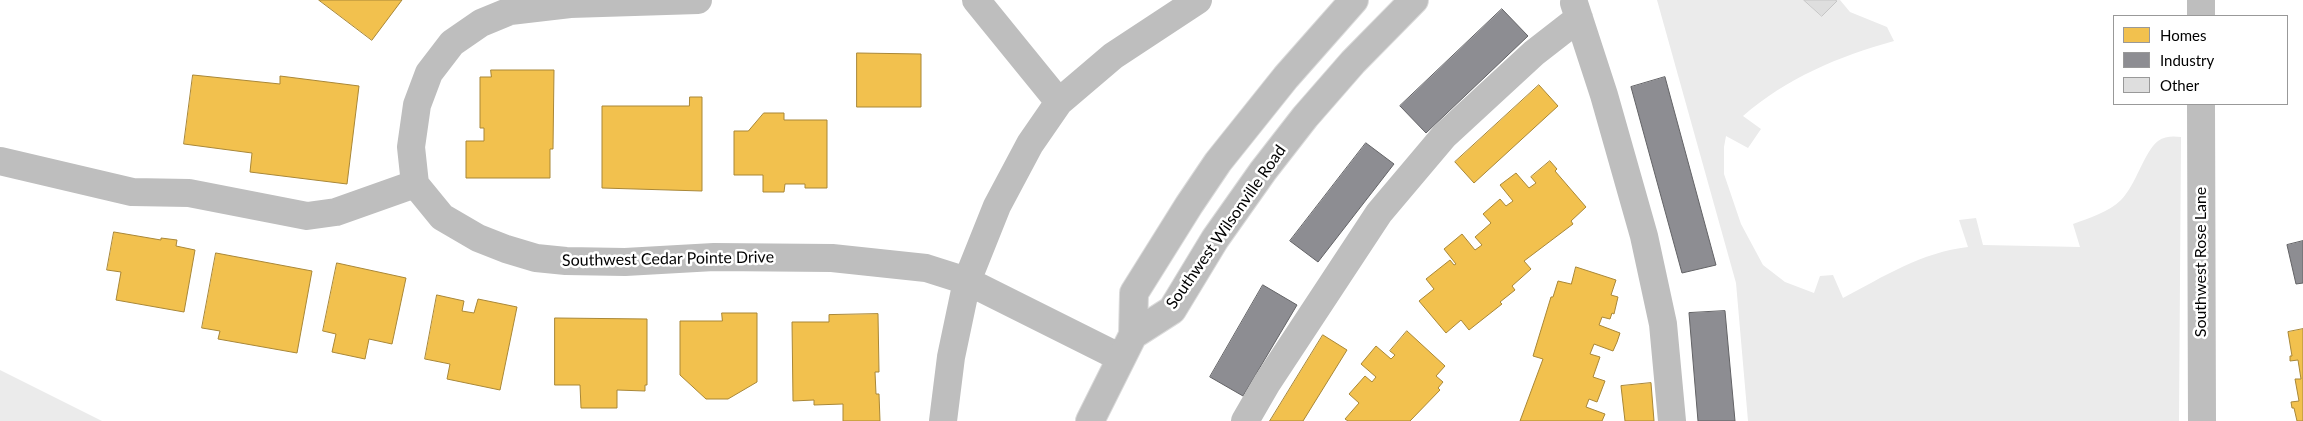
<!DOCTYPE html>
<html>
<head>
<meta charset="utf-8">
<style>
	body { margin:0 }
	#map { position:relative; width:2303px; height:421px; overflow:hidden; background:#fff; font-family:Lato,sans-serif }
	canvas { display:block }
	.legend { position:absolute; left:2113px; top:15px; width:175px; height:90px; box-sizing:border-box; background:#fff; border:1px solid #999; margin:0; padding:6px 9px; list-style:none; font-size:15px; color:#000 }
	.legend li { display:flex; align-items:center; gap:10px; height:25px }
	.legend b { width:25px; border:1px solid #999 }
</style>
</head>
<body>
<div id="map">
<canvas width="2303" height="421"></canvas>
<ul class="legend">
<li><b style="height:14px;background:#f2c14e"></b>Homes</li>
<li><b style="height:14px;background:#8d8d92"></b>Industry</li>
<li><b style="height:14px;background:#dedede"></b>Other</li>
</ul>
</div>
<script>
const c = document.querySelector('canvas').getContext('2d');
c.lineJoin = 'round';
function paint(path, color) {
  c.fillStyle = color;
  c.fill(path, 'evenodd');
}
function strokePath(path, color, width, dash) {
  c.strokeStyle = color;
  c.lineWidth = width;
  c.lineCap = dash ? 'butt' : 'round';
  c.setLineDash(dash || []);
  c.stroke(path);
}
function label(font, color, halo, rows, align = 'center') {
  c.font = font + ' Lato,sans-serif';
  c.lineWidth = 5;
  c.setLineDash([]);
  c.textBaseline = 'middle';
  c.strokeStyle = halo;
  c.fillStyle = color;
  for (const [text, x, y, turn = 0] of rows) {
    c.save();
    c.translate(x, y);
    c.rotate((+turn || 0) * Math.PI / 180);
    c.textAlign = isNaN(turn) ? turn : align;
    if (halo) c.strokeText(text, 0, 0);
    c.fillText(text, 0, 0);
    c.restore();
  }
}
const green = new Path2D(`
	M1657,0H1804L1822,16L1836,2L1835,0H1840L1850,12L1887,27L1894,41C1839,56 1787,78 1743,116L1761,129L1748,148L1726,136L1724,147V174L1741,224L1763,265L1785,282L1814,293L1820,276L1833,275L1843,298C1883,277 1922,252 1968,247L1959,220L1976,218L1983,245L2080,247L2073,224C2089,218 2109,212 2121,200C2136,185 2144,152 2158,141C2165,136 2173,136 2181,137L2179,421H1748L1736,283Z
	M0,370L102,421H0Z`);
const homes = new Path2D(`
	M319,0H402L372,40Z
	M857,53L921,54V107H857Z
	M491,70H554L553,149H550V178H466V141H484V128H480V77H491Z
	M193,75L280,84V76L359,86L347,184L250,172L252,153L184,144Z
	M1539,85L1558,106L1474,183L1455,162Z
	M690,97H702V191L602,188V106H689Z
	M764,113H784V120H827V188H805V184H785L784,192H763V175H734V131H748Z
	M1550,161L1557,169L1555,171L1586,207L1571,221L1573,224L1524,261L1531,269L1512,286L1515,290L1500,302L1502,304L1469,330L1461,320L1446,333L1419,301L1434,289L1426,279L1450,260L1454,265L1456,264L1444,249L1462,234L1475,250L1482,245L1475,237L1491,223L1483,214L1500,199L1506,206L1513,201L1500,185L1516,173L1529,188L1536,183L1531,177Z
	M114,232L161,240V238L177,240L176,246L195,250L184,312L116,300L121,272L107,270Z
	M216,253L312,271L297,353L218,339L220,331L202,328Z
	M337,263L406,278L392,344L369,339L365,359L332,352L336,334L323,331Z
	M1576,267L1616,280L1611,295L1618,297L1614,314L1612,313L1610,319L1602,317L1599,325L1620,333L1617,342L1613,351L1594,344L1590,354L1600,357L1593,377L1605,381L1597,402L1589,399L1586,407L1605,414L1602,421H1520L1543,359L1533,356L1551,297H1553L1558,281L1571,284Z
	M437,295L464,301L462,311L474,313L478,299L517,307L500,390L447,379L450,364L425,359Z
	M722,313H757V382L728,399H706L680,375V321H722Z
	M878,314L879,372H875L876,394H879L880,421H843V404L814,405V400L793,401L792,322H829V315Z
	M555,318L647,319V385H645V391L617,390V408H581L580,385H555Z
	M2303,329V421H2297L2294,408H2292L2291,402L2299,401L2295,379H2301L2298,360L2290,361V356H2292L2288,332Z
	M1407,331L1445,366L1436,376L1443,382L1438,388L1440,390L1410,421H1348L1345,419L1359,403L1349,394L1365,376L1372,382L1376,377L1361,364L1376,346L1391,359L1395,355L1390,351Z
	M1323,335L1347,350L1303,421H1270Z
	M1651,383L1654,421H1625L1621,386Z`);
const industry = new Path2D(`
	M1502,9L1528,36L1426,133L1400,106Z
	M1665,77L1716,265L1682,273L1631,87Z
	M1366,143L1394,164L1318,262L1290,241Z
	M2303,241V283L2296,284L2287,245Z
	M1263,285L1297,305L1243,396L1210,377Z
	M1725,311L1735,421H1698L1689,313Z`);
const building = new Path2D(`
	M1804,0H1835L1837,1L1822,16Z`);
const minor = new Path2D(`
	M698,0L570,4L510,11L481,23L452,43L429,73L417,105L411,147L415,184L442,217L478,238L506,249L536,258L566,261L625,262L714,257L832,258L926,268L967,281L1121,358
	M976,0L1059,102
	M2201,0V16
	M1574,3L1604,95L1644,236L1663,324L1672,421
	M2201,104L2202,421
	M0,161L132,192L189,193L307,216L336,212L415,184
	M943,421L951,357L967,281L997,206L1030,144L1059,102L1113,56L1198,0
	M1245,421L1267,383L1379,213L1444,136L1534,53L1579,18`);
const major = new Path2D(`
	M1133,335L1172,310L1215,239L1263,171L1305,117L1353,62L1414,0
	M1090,421L1133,335L1134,293L1189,205L1218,162L1286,77L1354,0`);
const streetNames = [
	["Southwest Wilsonville Road",1226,227,-55],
	["Southwest Cedar Pointe Drive",668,259,-1],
	["Southwest Rose Lane",2201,262,-90]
];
paint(green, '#ebebeb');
paint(homes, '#f2c14e');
strokePath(homes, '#a98737', 1);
paint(industry, '#8d8d92');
strokePath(industry, '#636366', 1);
paint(building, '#dedede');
strokePath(building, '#c6c6c6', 1);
strokePath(major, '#dbdbdb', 30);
strokePath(minor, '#bebebe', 28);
strokePath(major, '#bebebe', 28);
label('16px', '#000', '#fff', streetNames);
</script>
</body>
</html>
